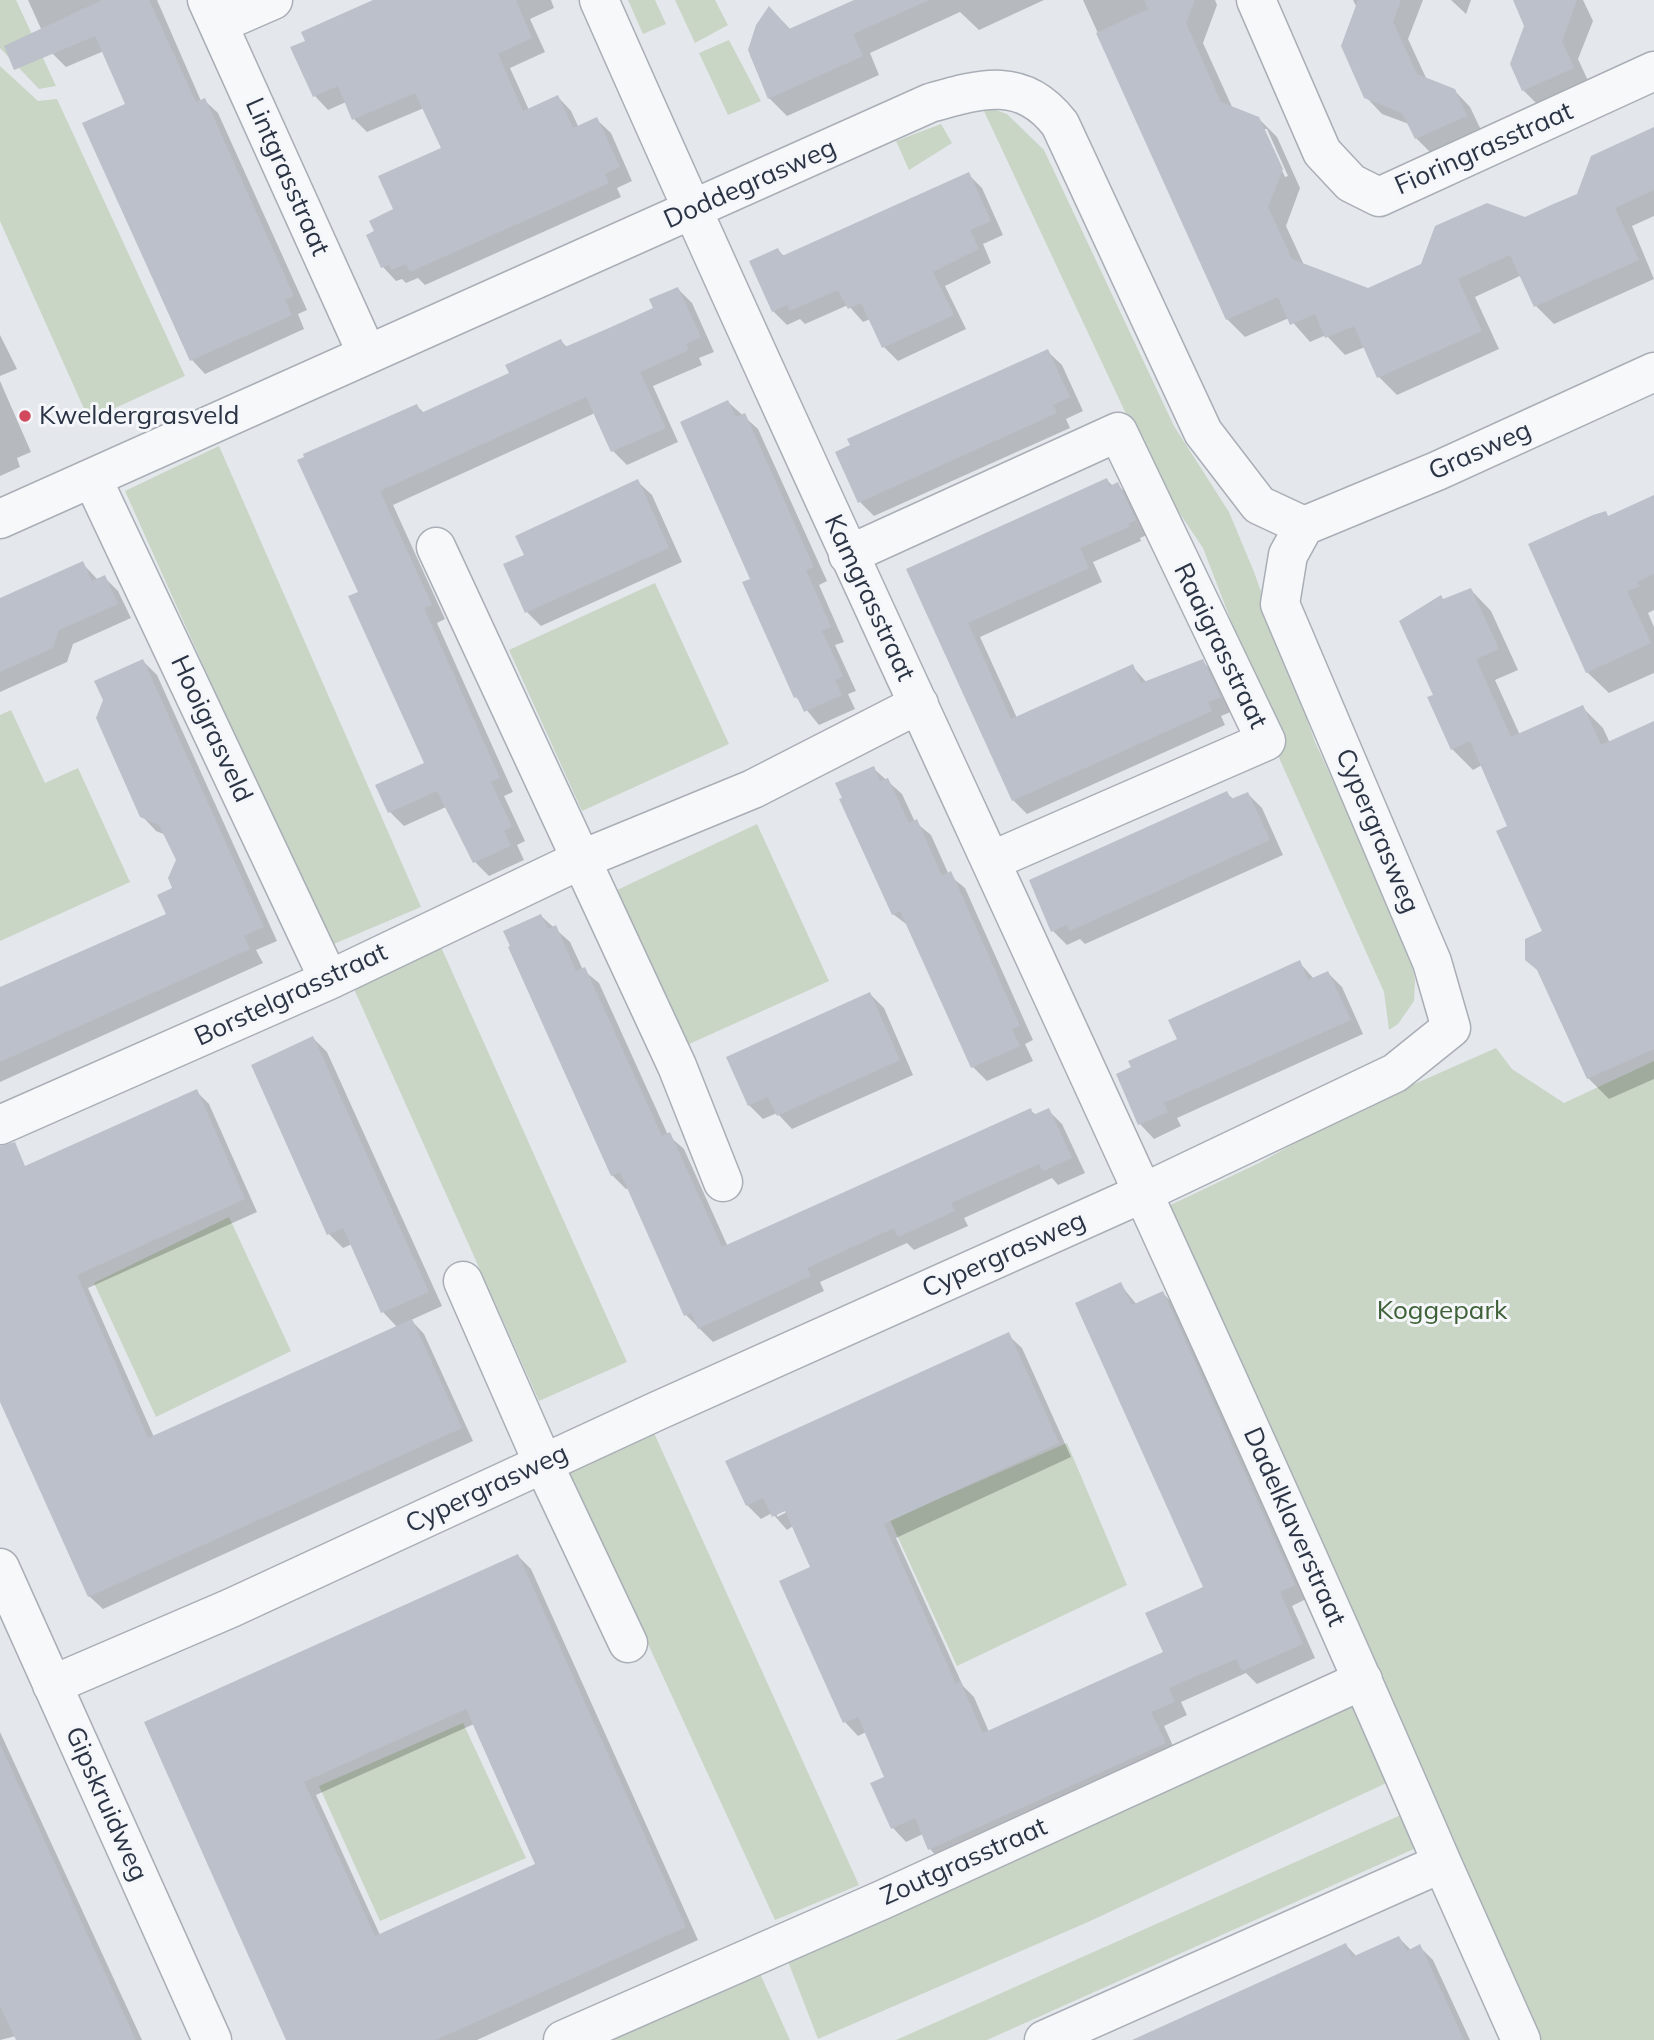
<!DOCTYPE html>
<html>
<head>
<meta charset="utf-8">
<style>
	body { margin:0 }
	canvas { display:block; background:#e4e7ec }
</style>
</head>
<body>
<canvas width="1654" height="2040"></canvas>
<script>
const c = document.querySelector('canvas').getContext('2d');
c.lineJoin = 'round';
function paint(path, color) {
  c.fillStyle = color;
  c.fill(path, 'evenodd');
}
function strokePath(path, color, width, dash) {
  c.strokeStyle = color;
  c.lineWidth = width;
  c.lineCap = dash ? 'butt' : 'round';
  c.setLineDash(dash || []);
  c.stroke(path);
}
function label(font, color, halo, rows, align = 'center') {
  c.font = font + ' Mulish,sans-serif';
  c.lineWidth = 6;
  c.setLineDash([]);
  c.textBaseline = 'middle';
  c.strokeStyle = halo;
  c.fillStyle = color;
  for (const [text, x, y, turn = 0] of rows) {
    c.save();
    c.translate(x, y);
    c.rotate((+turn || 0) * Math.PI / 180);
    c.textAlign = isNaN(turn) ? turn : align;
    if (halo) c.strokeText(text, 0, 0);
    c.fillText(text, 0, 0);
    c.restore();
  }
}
const green = new Path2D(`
	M0,0H16L56,86L39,89L0,48Z
	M628,0H655L666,24L643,34Z
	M675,0H715L728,25L695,43Z
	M729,40L761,101L728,115L699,53Z
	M0,66L38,101L57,99L185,376L89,420L0,221Z
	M987,107L1007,114L1044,150L1174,426L1229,512L1254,572L1315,742L1406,940L1415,980L1414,1001L1398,1024L1389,1030L1384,992L1280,760L1257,688L1203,548L1160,484L1135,433L983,109Z
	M941,124L952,143L909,170L896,141Z
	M219,446L421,907L329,946L125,491Z
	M655,583L729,744L582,811L509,650Z
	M11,710L45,783L78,768L130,882L0,941V715Z
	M757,824L829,981L687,1045L617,890Z
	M437,938L627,1362L539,1401L349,978Z
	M1496,1048L1512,1069L1564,1103L1654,1061V2040H1541L1162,1209L1259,1163L1351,1112Z
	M229,1217L291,1351L156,1417L94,1283Z
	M654,1433L859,1885L775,1920L568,1470Z
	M1067,1443L1127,1585L957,1666L890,1520Z
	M1359,1696L1395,1779L1088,1922L818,2039L787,1959Z
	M463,1723L526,1858L380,1921L319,1786Z
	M1412,1810L1425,1844L987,2040H896Z
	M757,1967L790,2040H599Z`);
const shadow = new Path2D(`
	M28,0H157L201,101L204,100L218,113L307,310L298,314L304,329L205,374L192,360L127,105L104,51L66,67L52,53Z
	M376,0H551L554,8L530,19L545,52L510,68L529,110L558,97L571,111L579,128L597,120L611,133L632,181L617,188L621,197L425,285L418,278L406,283L402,279L396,281L383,267L376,232L443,149L424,108L367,132L354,119L346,102L328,110L315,96Z
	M858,0H1044L979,30L960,12L870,53L879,75L787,116L769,98L750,55L758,25L770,8L791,30Z
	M1083,0H1215L1217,5L1203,43L1233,109L1258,118L1277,137L1300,188L1286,226L1304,265L1368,290L1578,195L1654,138V216L1632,226L1654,279L1554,324L1536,306L1522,275L1475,297L1499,349L1397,395L1379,377L1365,347L1345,355L1326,335L1310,342L1289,318L1245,337L1227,319ZM1263,129H1267L1288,176L1285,177Z
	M1353,0H1423L1408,39L1427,80L1454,90L1470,107L1482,132L1432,154L1416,138L1409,124L1382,114L1366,97L1357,8Z
	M1451,0H1471L1466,14Z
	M1514,0H1583L1593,21L1578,59L1590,85L1541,108L1523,90L1526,26Z
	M968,174L982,188L1003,235L983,244L991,263L945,286L966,329L898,361L884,347L870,319L863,322L848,305L805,324L800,319L787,325L773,311L778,250L784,256Z
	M678,289L692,303L714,352L699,358L702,365L653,386L678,442L627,465L613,451L595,413L393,505L445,619L437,623L513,792L504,796L525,841L517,845L524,860L489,876L475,862L446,807L404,826L390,812L377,786L427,764L360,593L299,461L417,406L424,413L511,374L561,341L568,348L655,309Z
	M0,335L17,369L0,376Z
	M1047,351L1062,365L1083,411L1066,419L1070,428L874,516L860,502Z
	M0,381L31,452L17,458L20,467L0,476Z
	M728,402L758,429L827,581L819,585L844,642L835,645L856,691L848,694L855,709L819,725L796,697L752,580Z
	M1107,480L1113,486L1117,484L1131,498L1149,534L1140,538L1141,541L1093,562L1102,582L980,637L1017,718L1132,666L1147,683L1202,661L1216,675L1233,711L1221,716L1225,725L1027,814L1013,800L909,569Z
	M637,481L652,495L682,562L541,626L527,612L526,556Z
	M1654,497V610L1648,613L1654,627V673L1609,693L1587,672L1609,518Z
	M82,563L98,580L104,577L118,591L131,618L73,644L67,662L0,692V600Z
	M1471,590L1491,611L1518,670L1495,680L1520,735L1582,707L1603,728L1610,743L1654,723V1079L1609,1099L1588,1078L1510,827L1482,765L1473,770L1452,749L1435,696L1444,600Z
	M143,661L157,675L277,941L256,950L263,963L0,1082V991L168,914L178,860L166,835L156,831L142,816Z
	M873,768L902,794L915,822L931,835L949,875L965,888L1033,1040L1025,1044L1033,1061L987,1081L973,1067L910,927L893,914Z
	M1227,793L1234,800L1248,794L1262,808L1283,855L1085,944L1080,939L1067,945L1053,931Z
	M541,916L570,942L583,970L599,983L668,1135L684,1149L728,1247L1030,1110L1036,1115L1048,1110L1062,1124L1085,1173L1058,1185L1052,1178L964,1218L968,1226L914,1250L907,1243L820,1282L824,1291L713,1342L686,1315L629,1188L626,1189L612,1175Z
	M1299,962L1314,979L1328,973L1342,987L1363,1034L1177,1118L1181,1126L1154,1139L1140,1124L1118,1075L1179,1040Z
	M870,994L884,1008L913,1075L792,1129L777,1113L763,1119L749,1105Z
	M313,1038L327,1052L442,1306L411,1320L424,1334L473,1441L103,1609L89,1596L0,1397V1195L196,1091L209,1104L257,1212L88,1288L154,1437L397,1327L383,1312L352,1244L343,1248L329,1234Z
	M1120,1284L1137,1305L1163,1293L1176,1307L1308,1598L1292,1606L1315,1658L1257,1684L1246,1673L1181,1702L1187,1715L1164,1726L1178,1757L943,1863L930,1849L923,1834L906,1842L893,1828L886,1778L866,1732L858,1736L845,1722L812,1568L793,1526L787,1530L772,1513L761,1519L747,1505L1008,1335L1022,1348L1071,1457L896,1538L963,1686L974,1697L989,1732L1165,1653L1205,1587ZM793,1509L777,1517V1513Z
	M518,1556L531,1569L698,1940L477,2040H289L147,1723ZM474,1724L537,1864L380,1935L316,1795Z
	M0,1732L142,2040H18L16,2036L0,2040Z
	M1399,1938L1412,1951L1420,1947L1433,1960L1470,2040H1148L1346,1945L1357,1957Z`);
const building = new Path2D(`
	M102,0H149L196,102L205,98L294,296L285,300L292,315L190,361L82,123L125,104L95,36L14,70L4,46Z
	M373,0H516L532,38L498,54L523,111L558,95L573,128L597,117L620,167L605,174L609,183L410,272L406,264L391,270L389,265L381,268L366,235L374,231L369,221L393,209L378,176L441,148L415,93L352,120L338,86L313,97L290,47L305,41L301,32Z
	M854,0H929L853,34L863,56L768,99L748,50L756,25L769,6L789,29Z
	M1144,0H1195L1186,23L1221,102L1259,117L1283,169L1268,207L1292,259L1368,288L1421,264L1435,226L1487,203L1525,217L1551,205L1577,194L1591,156L1654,127V190L1615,208L1639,260L1534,307L1510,255L1458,279L1482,331L1377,378L1354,326L1325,338L1315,314L1290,325L1278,297L1226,320L1096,33L1148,9Z
	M1358,0H1401L1393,22L1417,74L1455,89L1467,116L1415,139L1402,113L1364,98L1341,46Z
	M1513,0H1577L1562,41L1574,68L1522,91L1510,64L1524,26Z
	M969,172L991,221L970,230L979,249L933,272L954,315L882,348L861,303L848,309L838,290L790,311L787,305L772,312L749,261L778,248L782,256Z
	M678,287L701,337L686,344L689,350L640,372L666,428L611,452L586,397L380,491L432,605L424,608L500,778L491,782L512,827L504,831L511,846L473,863L437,791L388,813L375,785L424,763L348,596L358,592L297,460L304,457L303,454L417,404L421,413L509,373L505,365L561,339L565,347L609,328L653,308L649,299Z
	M1048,349L1070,397L1053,405L1057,413L858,503L835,452L850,445L847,439Z
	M728,400L736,417L745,413L814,567L806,570L831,627L822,631L843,676L835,680L842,695L804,712L797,697L794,698L742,582L750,579L680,422Z
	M1107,478L1110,486L1118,482L1136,520L1128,524L1129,527L1080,548L1089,568L968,623L1011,719L1133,664L1141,683L1203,659L1221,697L1208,702L1212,711L1012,801L906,569Z
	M638,479L669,548L525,613L503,564L524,555L515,536Z
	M1654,495V574L1637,582L1640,586L1627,591L1651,643L1586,673L1528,544L1593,515L1606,511L1608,516Z
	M83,561L92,581L105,575L118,604L59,630L53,648L0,672V598Z
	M1471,588L1499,649L1476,659L1511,737L1583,705L1601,745L1654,721V1049L1587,1079L1537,970L1525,960V939L1542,931L1496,831L1507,826L1470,741L1451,750L1427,697L1433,695L1399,621L1441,595L1443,599Z
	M143,659L264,927L244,936L250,949L0,1062V987L166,914L157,895L172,888L168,878L176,860L159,825L140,817L96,718L103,700L94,681Z
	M874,766L880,781L888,778L909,823L917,819L942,876L951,871L1020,1026L1012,1029L1020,1046L971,1068L900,911L892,915L839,799L842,798L835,783Z
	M1227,791L1231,799L1248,792L1270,840L1070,931L1066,925L1051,932L1029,880Z
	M541,914L548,929L556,925L576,971L585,967L662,1136L670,1132L722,1247L1031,1108L1033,1115L1049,1108L1072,1158L1043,1171L1039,1164L951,1203L955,1211L898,1237L894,1228L807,1268L811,1276L698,1329L691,1313L684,1316L620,1172L611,1176L508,947L510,946L503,931Z
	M1300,960L1308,980L1328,971L1351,1020L1164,1103L1168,1112L1138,1125L1116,1074L1131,1067L1128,1061L1177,1039L1168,1020Z
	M870,992L900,1060L777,1116L768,1097L748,1106L726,1057Z
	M313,1036L429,1292L381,1313L343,1228L327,1235L251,1065Z
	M197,1089L245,1199L77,1275L148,1438L412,1319L462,1428L88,1597L0,1402V1146L15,1142L25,1166Z
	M1121,1282L1132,1305L1163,1291L1295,1585L1280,1592L1303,1644L1242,1671L1236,1659L1169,1688L1175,1702L1151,1712L1166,1743L928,1850L915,1818L891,1829L870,1783L884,1777L858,1717L843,1723L779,1581L810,1567L785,1511L772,1517L763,1498L746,1506L725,1461L1009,1332L1059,1443L884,1524L956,1684L960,1681L983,1733L1125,1669L1163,1652L1145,1613L1203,1587L1075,1303Z
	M518,1554L686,1927L436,2040H286L144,1722ZM466,1709L535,1864L375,1936L304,1782Z
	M0,1744L94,1949L136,2040H16L0,2006Z
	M1399,1936L1407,1951L1420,1944L1464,2040H1132L1346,1943L1352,1957Z`);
const minor = new Path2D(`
	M207,0L367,354
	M599,0C874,623 1172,1237 1442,1863
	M1256,0L1322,152L1351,183L1379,197L1654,71
	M218,24L273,0
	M92,478L329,980
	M0,519L930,103C982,88 1023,76 1060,124L1203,432L1259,505L1304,526
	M1304,526L1437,471L1654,372
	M436,547L677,1066L723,1182
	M848,555L1118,432L1266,741L991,861
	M0,1125L329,980L580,860L753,789L919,704
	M463,1281L543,1463L628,1643
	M0,1568L212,2040
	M52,1685L231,1608L657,1411L1143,1193L1395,1073L1451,1028L1432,962L1280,604L1288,555L1304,526
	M563,2040L882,1900L1363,1680
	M1044,2040L1442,1863L1521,2040`);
const markers = [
	[25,416,7,"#d1495b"]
];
const streetNames = [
	["Fioringrasstraat",1484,149,-24],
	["Lintgrasstraat",287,177,66],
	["Doddegrasweg",750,184,-24],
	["Grasweg",1480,451,-24],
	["Kamgrasstraat",869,598,65],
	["Raaigrasstraat",1220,646,64],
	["Hooigrasveld",211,729,65],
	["Cypergrasweg",1377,831,67],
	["Borstelgrasstraat",291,995,-25],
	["Cypergrasweg",1004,1255,-24],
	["Cypergrasweg",487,1489,-25],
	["Dadelklaverstraat",1294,1527,66],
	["Gipskruidweg",106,1804,66],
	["Zoutgrasstraat",964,1862,-24]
];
const poiNames = [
	["Kweldergrasveld",39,416]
];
const parkNames = [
	["Koggepark",1442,1311]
];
paint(green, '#c9d6c5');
paint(shadow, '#0003');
paint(building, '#bbc0ca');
strokePath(minor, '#a9aeb7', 41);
strokePath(minor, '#f7f8fa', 38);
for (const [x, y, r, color] of markers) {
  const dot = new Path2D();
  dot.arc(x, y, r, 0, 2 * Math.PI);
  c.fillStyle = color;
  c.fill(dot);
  strokePath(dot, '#f4f6f9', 2.5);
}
label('26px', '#2b3445', '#f4f6f9', streetNames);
label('26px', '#2b3445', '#f4f6f9', poiNames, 'left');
label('26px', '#3f6138', '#f4f6f9', parkNames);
</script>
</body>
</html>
